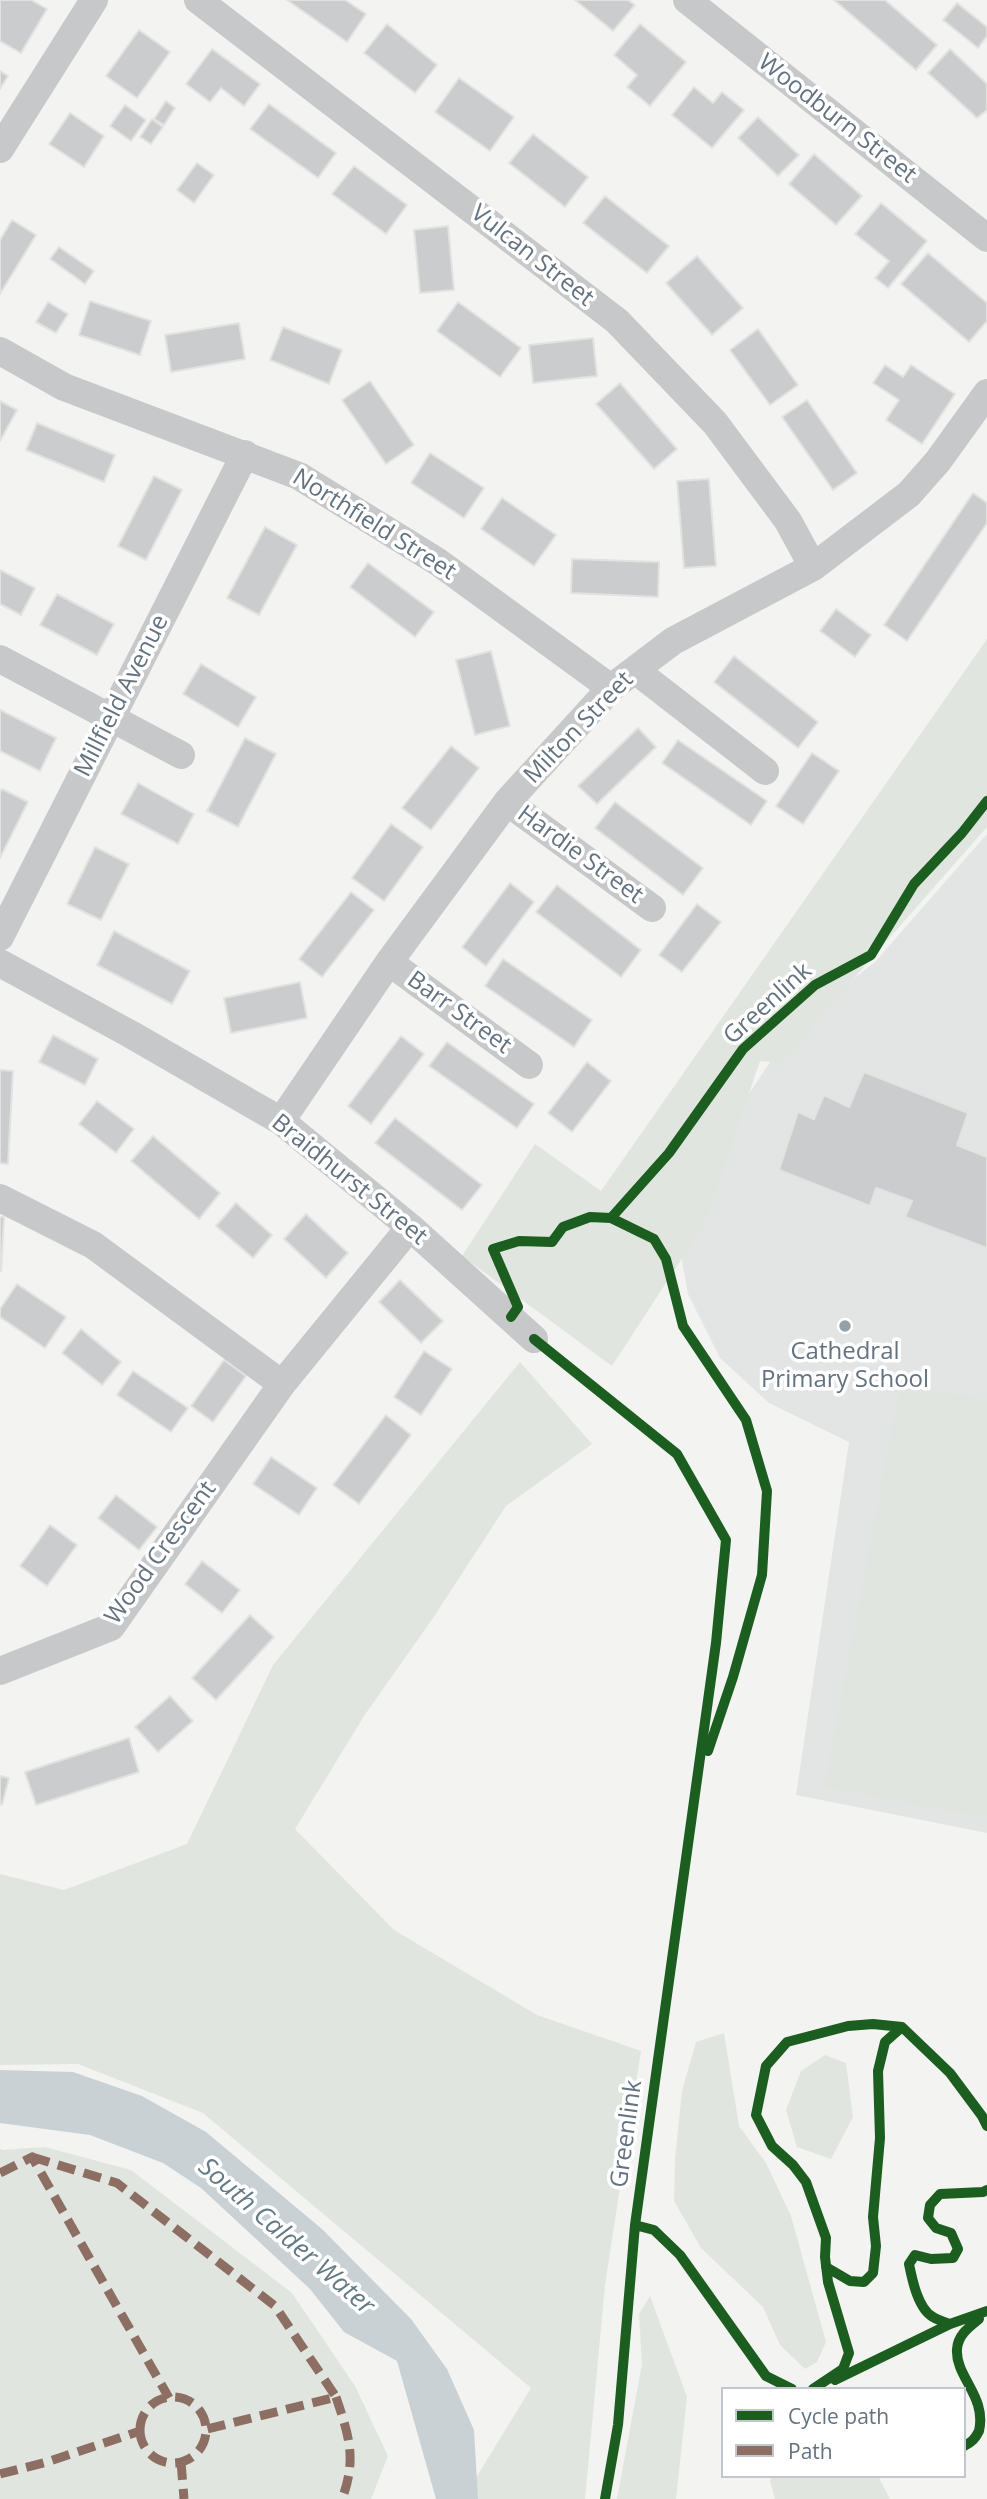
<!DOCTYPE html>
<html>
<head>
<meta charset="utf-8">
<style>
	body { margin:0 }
	#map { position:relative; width:987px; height:2499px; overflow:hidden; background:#f3f3f1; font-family:"Open Sans",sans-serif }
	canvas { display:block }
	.legend { position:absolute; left:721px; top:2387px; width:245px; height:91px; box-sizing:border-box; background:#fff; border:2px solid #c1c7cd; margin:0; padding:9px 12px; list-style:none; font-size:21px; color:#647381 }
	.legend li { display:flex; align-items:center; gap:14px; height:35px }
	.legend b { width:35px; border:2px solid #c1c7cd }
</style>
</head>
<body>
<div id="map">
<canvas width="987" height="2499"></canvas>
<ul class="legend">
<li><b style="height:9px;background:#1b5e20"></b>Cycle path</li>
<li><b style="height:9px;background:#8d6e63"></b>Path</li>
</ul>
</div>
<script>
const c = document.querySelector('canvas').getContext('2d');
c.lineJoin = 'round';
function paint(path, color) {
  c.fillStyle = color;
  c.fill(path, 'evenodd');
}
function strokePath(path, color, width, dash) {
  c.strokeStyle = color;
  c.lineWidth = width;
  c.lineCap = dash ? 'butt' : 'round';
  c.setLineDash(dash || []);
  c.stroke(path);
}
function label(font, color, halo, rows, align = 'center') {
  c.font = font + ' "Open Sans",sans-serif';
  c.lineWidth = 7;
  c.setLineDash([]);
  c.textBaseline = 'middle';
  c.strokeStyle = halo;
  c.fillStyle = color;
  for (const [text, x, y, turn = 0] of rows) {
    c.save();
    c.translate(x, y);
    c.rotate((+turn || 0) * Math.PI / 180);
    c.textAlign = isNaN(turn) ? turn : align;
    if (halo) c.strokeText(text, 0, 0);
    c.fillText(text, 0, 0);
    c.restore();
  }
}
const built = new Path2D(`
	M987,834V1833L796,1795L849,1442L769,1403L720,1358L688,1294L672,1207L796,1024L875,962Z`);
const green = new Path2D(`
	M987,639V827L826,1010L784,1063L760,1061L705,1223L612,1366L462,1256L535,1144L601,1191Z
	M520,1362L592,1444L506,1506L433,1618L364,1716L295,1829L394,1930L537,2015L641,2051L605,2285L585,2499H463L531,2388L203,2113L78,2064L0,2065V1874L64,1890L187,1844L273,1665Z
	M900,1384L987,1400V1818L824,1787Z
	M724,2033L739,2126L766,2163L791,2216L826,2342L817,2362L805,2369L780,2345L763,2307L701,2248L674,2201L675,2159L682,2091L696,2042Z
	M825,2055L846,2063L853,2117L831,2159L797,2147L786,2110L801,2071Z
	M45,2147L131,2170L292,2293L355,2386L388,2456L371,2499H0V2148L2,2150Z
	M650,2296L687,2397L676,2499H617L642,2364L639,2314Z
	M772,2476H878L890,2499H775L770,2481Z`);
const water = new Path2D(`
	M0,2070L73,2072L142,2096L206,2132L322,2229L411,2319L447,2369L474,2430L478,2499H436L397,2361L344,2332L310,2289L201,2188L163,2163L90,2135L0,2123Z`);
const building = new Path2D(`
	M0,0H31L47,9L21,53L0,41Z
	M287,0H345L366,14L347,42Z
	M575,0H628L635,5L613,31Z
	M834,0H885L937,45L916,70Z
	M957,3L987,27V36L978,48L943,20Z
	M387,24L437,65L415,93L364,53Z
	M640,24L686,62L650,106L627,87L637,75L614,55Z
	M139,30L170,52L137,98L106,76Z
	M212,49L260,84L244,106L221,88L210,102L186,84Z
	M950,49L987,84V110L977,118L928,73Z
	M0,71L8,76L0,89Z
	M459,78L514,117L490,151L435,112Z
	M694,87L713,103L722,92L744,110L712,148L672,115Z
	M166,101L175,108L164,125L154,119Z
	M269,104L336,153L318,178L250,129Z
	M125,105L146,120L131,141L110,126Z
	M70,113L104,136L84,167L49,144Z
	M758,117L799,155L778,176L738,138Z
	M152,119L163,127L151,144L140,137Z
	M533,134L588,177L565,207L509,163Z
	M814,154L862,196L836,225L789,184Z
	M197,163L214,175L194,203L177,190Z
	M354,166L407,205L386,234L332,194Z
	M605,196L669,246L647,273L583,223Z
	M881,203L927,241L888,288L875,278L889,261L855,234Z
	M12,220L36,235L0,294V240Z
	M448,226L454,290L420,293L414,230Z
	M59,247L94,271L85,284L50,259Z
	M928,253L987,303V321L969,342L901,284Z
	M697,256L743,308L712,335L666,283Z
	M90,301L151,321L140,355L79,335Z
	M48,302L68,314L56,333L36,322Z
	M458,302L521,348L500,377L437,331Z
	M239,323L245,359L171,372L165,335Z
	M283,327L342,350L329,384L270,360Z
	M758,329L798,385L770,405L730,350Z
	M593,338L597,376L533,383L529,345Z
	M885,365L903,377L911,365L955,394L922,444L886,420L899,400L873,383Z
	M370,381L414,445L386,464L342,400Z
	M620,383L677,449L654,469L596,404Z
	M807,400L857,473L833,490L782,417Z
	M0,401L17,410L0,441Z
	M37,423L115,455L104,482L26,450Z
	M430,453L484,488L464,518L411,483Z
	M154,476L182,490L146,560L118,546Z
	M709,479L716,566L684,568L677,481Z
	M973,493L987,503V523L907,641L884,625Z
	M502,498L556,535L534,566L481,529Z
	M265,527L297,545L259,615L227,598Z
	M572,559L659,562L658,597L571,593Z
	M368,563L434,612L415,637L350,587Z
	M0,570L35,588L21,615L0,604Z
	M57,594L114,624L97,655L40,625Z
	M836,609L871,635L855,657L820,631Z
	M491,651L510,726L475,735L456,660Z
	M734,656L818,722L798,748L714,682Z
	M201,664L256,697L238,727L183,694Z
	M0,710L56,738L40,771L0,751Z
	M638,728L656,747L597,804L578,786Z
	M245,738L276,754L238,827L207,811Z
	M678,740L767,801L751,825L662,763Z
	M451,746L479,768L431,830L402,808Z
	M812,753L839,771L803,824L776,806Z
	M138,783L194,814L178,844L121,814Z
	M2,789L28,802L0,858V792Z
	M615,802L703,868L683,895L595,828Z
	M391,824L423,847L384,901L352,878Z
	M95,847L129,864L101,920L67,904Z
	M510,883L534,902L486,966L462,947Z
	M557,885L641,950L621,977L536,912Z
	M351,892L374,910L322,977L299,959Z
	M697,904L721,922L682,972L659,955Z
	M114,931L190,971L172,1004L97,965Z
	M503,959L592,1020L574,1047L485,986Z
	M300,982L307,1018L231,1033L224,998Z
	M53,1035L98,1059L85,1085L39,1062Z
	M401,1036L424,1054L371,1124L348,1106Z
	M447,1042L534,1104L517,1128L429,1066Z
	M587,1062L611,1081L572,1132L548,1113Z
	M0,1070L13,1071L8,1164L0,1163Z
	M864,1072L968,1113L957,1145L987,1157V1248L905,1217L912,1201L876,1188L870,1206L779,1170L798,1112L814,1119L824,1095L849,1107Z
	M97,1101L134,1129L116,1153L79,1124Z
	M395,1118L482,1185L462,1210L375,1143Z
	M153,1136L220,1193L199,1219L131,1161Z
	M236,1203L272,1235L253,1258L216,1226Z
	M306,1214L348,1253L326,1278L284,1239Z
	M0,1217H4L1,1271H0Z
	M400,1280L443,1321L421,1343L379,1302Z
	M17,1284L66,1317L45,1348L0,1317V1309Z
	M81,1329L121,1362L102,1385L62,1353Z
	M424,1351L452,1369L421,1415L394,1397Z
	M224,1360L246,1376L213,1422L191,1406Z
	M133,1371L188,1408L171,1432L117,1395Z
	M386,1415L411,1435L359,1504L333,1485Z
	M271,1457L317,1488L299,1515L253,1484Z
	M116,1495L157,1527L139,1550L98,1518Z
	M50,1525L77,1545L47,1586L20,1566Z
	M202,1561L240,1590L222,1613L185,1584Z
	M250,1615L274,1637L216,1700L192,1678Z
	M170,1696L193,1721L158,1752L135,1727Z
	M129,1738L139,1772L36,1805L25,1772Z
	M0,1776L9,1778L2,1805L0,1804Z`);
const minor = new Path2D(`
	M198,0L617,321L715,423L788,521L813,567
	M687,0L987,238
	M0,149L94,0
	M0,351L64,387L299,476L438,562L611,688
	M0,659L181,755
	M635,670L765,771
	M507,802L652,908
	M0,937L245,454
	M389,962L529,1065
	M0,963L132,1035L281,1121L410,1227L534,1339
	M281,1121L389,962L507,802L611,688L673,641L813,567L909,494L938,461L987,393
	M0,1198L93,1245L282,1384
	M0,1671L111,1627L282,1384L410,1227`);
const quiet = new Path2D(`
	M32,2157L117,2183L275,2306L336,2397L207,2429
	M0,2173L32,2157L169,2398
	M336,2397C349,2436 357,2459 342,2499
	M140 2430a33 33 0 1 1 66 0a33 33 0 1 1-66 0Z
	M181,2462L184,2499
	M0,2474L47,2462L140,2431`);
const cycleway = new Path2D(`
	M611,1218L669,1153L743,1049L815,985L871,955L914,884L962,833L987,801
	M511,1317L518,1307L493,1249L519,1241L552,1242L563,1227L590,1217L611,1218L654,1239L666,1259L683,1326L746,1420L767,1491L762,1575L733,1677L708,1751
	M534,1339L677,1454L726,1540L716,1643L635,2225L618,2425L605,2499
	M987,2190L983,2192L940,2194L930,2205L928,2218L936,2228L951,2233L958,2249L953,2258L931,2259L915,2255L909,2264C912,2279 918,2309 933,2317C938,2320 944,2322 950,2324L987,2311
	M635,2225L654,2230L680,2255L766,2376L792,2389
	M826,2267L850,2281L864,2282L873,2273L876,2246L873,2217L880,2138L878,2071L885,2042L902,2027
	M835,2380L950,2324
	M813,2389L843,2369L849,2353L828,2282L825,2257L826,2238L806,2182L793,2165L772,2146L756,2115L766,2066L787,2042L848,2026L873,2024L902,2027L950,2073L982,2116L987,2126
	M964,2446C972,2442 975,2439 979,2431C987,2396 955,2377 957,2349C958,2335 969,2327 979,2319`);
const markers = [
	[845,1326,7,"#96a0a8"]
];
const streetNames = [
	["Woodburn Street",837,119,38],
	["Vulcan Street",532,256,38],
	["Northfield Street",374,525,32],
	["Millfield Avenue",122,696,-63],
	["Milton Street",579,728,-46],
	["Hardie Street",580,855,36],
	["Greenlink",768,1004,-42],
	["Barr Street",459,1013,36],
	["Braidhurst Street",349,1180,39],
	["Wood Crescent",161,1553,-54],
	["Greenlink",627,2134,-82]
];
const poiNames = [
	["Cathedral",845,1352],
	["Primary School",845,1380]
];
const waterNames = [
	["South Calder Water",286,2237,41]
];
paint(built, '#e3e5e4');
paint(green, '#e1e5df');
paint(water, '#c9d1d4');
paint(building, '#cbcccd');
strokePath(building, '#e2e2e1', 2);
strokePath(minor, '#c7c8c9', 28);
strokePath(quiet, '#8d6e63', 9, [18, 9]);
strokePath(cycleway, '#1b5e20', 10);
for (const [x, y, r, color] of markers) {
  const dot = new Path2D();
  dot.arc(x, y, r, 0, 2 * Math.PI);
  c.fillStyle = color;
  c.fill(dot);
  strokePath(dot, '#fff', 2.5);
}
label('24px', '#647381', '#fff', streetNames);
label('24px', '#647381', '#fff', poiNames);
label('italic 26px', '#647a85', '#fff', waterNames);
</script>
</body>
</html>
